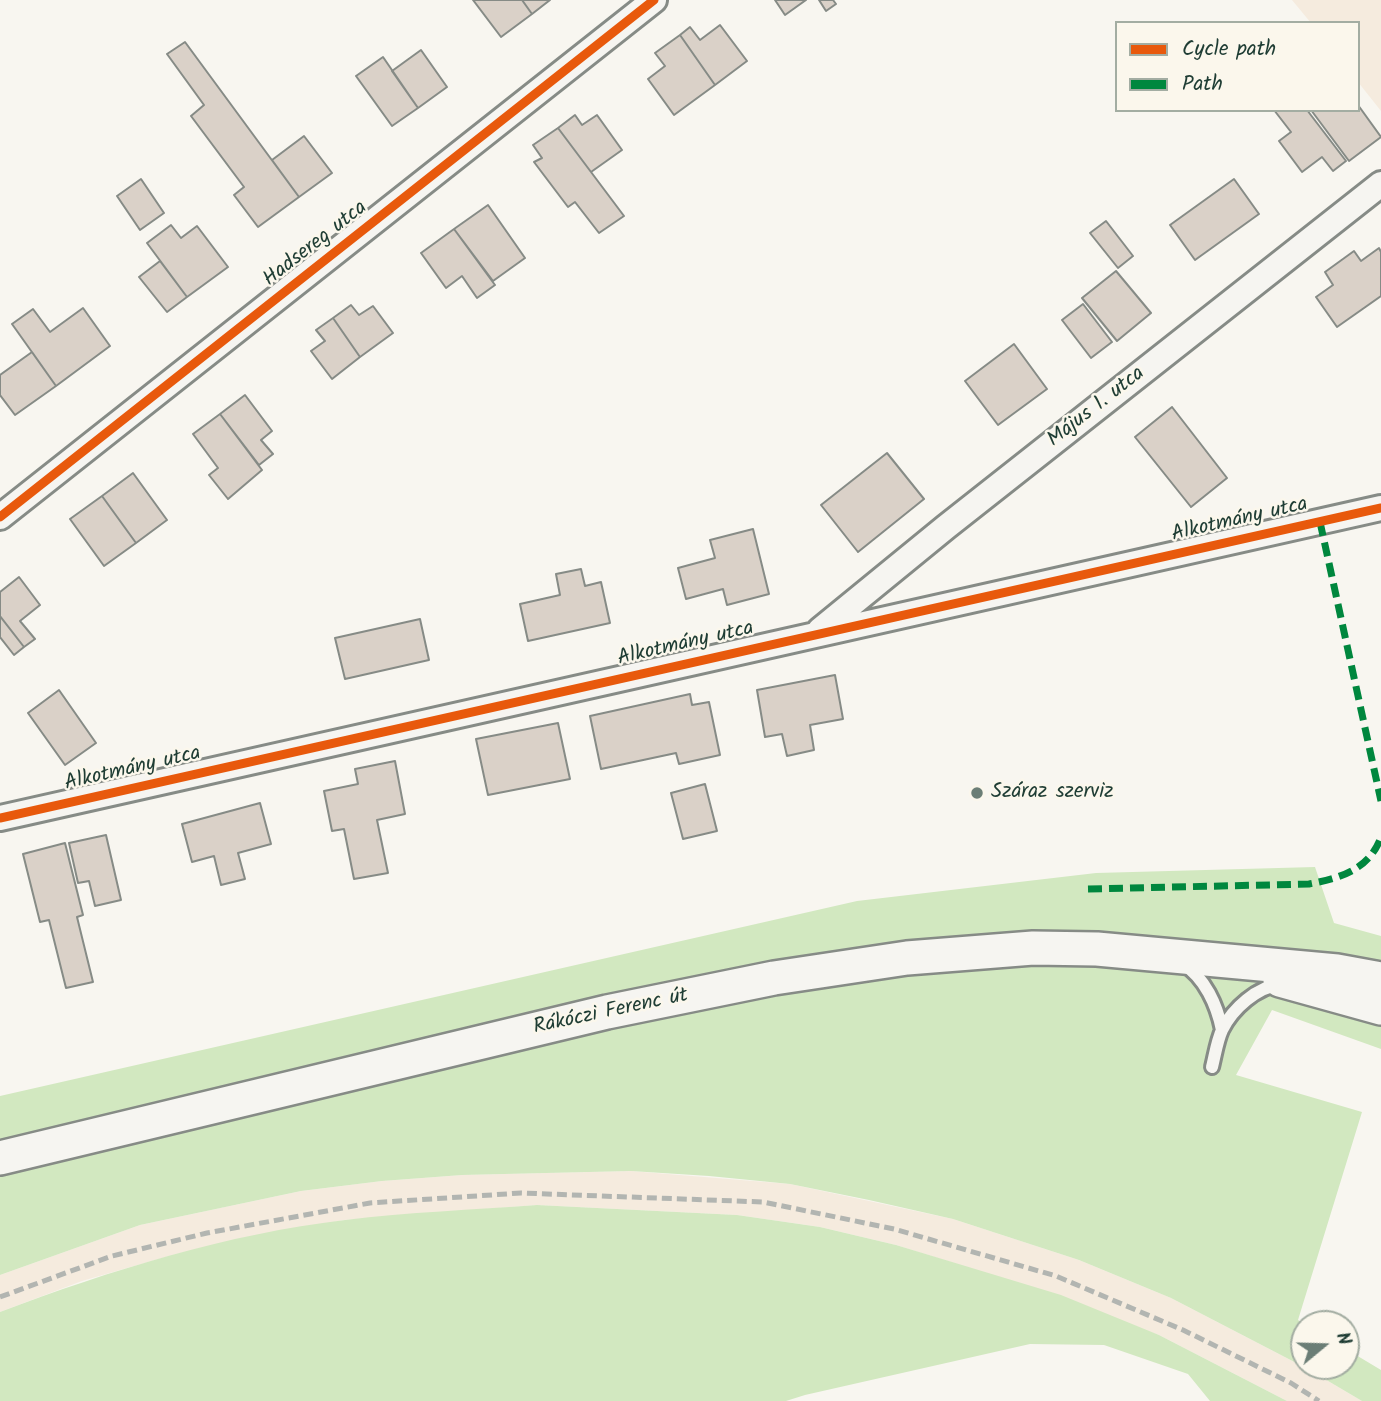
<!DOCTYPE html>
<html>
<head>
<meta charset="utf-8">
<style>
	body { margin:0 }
	#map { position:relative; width:1381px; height:1401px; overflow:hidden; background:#f8f6f0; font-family:Kalam,sans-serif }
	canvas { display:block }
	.legend { position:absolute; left:1115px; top:21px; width:245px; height:91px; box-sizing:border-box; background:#fbf7ec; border:2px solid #a3ada2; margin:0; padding:9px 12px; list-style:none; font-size:21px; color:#1f3d34 }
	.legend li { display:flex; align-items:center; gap:14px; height:35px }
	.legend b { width:35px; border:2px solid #a3ada2 }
	.north { position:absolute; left:1290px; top:1310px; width:70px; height:70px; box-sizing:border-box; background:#fbf7ec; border:2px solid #a3ada2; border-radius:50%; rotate:71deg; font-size:19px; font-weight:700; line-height:28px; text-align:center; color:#1f3d34 }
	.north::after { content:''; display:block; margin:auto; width:24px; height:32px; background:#6b7e76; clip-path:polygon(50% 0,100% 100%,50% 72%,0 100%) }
</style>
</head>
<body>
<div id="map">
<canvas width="1381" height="1401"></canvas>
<ul class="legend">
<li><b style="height:9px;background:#e8590c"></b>Cycle path</li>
<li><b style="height:9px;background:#00873e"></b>Path</li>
</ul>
<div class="north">N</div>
</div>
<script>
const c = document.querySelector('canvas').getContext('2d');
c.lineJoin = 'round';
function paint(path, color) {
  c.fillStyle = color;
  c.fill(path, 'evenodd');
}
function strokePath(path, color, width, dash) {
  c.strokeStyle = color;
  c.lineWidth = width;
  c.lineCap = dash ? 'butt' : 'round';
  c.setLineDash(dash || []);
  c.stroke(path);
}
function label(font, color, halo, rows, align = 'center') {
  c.font = font + ' Kalam,sans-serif';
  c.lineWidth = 5;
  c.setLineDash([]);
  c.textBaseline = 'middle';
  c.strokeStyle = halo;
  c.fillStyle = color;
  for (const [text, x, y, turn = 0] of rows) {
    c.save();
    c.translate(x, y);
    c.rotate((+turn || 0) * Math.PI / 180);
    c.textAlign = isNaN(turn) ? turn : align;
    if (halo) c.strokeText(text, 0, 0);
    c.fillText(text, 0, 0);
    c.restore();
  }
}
const built = new Path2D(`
	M1292,0H1381V111L1358,82V23H1311Z
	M631,1171L790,1184L953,1219L1079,1260L1171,1298L1306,1368L1362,1401H1287L1159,1335L963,1266L896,1245L820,1227L737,1215L537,1205L344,1220L176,1254L82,1281L0,1312V1275L140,1225L301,1191L382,1181L462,1175Z`);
const green = new Path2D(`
	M1315,867L1334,923L1381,936V1049L1272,1010L1236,1075L1362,1112L1298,1320L1304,1324V1366H1346V1349L1381,1370V1401H1362L1306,1368L1171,1298L1079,1260L953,1219L869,1200L790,1184L709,1176L631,1171L462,1175L382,1181L301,1191L140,1225L0,1275V1096L857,901L1096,873Z
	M537,1205L737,1215L820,1227L896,1245L1061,1295L1159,1335L1287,1401H1210L1188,1374L1104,1345L1030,1344L805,1395L786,1401H0V1312C111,1270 227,1234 345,1220C408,1212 473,1210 537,1205Z`);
const building = new Path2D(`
	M473,0H522L532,14L501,37Z
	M522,0H550L532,14Z
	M775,0H806L785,15Z
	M819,0H833L836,4L826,11Z
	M720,25L747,61L715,85L680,35L690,27L700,40Z
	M680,35L715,85L674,115L648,79L665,66L655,53Z
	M185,42L299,197L258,227L234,195L244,187L191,116L204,105L167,54Z
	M421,50L447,87L418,108L392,71Z
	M383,57L418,108L392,126L356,76Z
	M1358,105L1381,137L1349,161L1311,110H1358Z
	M1274,110H1307L1346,161L1333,171L1322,157L1302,172L1279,141L1291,132Z
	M575,115L582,125L597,115L622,150L591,172L558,128Z
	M558,128L624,216L599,233L575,202L568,207L534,162L542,158L533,145Z
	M304,136L332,173L299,197L272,160Z
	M141,179L164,213L140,230L117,196Z
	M1234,179L1259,214L1195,260L1170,225Z
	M488,205L525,258L493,281L454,229Z
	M1106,221L1133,256L1118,268L1090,233Z
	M171,225L181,238L197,226L228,267L187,297L147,243Z
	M454,229L495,285L477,298L462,276L446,288L421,253Z
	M1379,248L1381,252V296L1337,327L1316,297L1333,285L1325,272L1354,251L1361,261Z
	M160,261L187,297L167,312L139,277Z
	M1116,271L1151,313L1117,341L1082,298Z
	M1083,304L1112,342L1091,358L1062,320Z
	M351,305L359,315L373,306L393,333L360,357L333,318Z
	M83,308L110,346L56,386L12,324L33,309L50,332Z
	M333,318L360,357L332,379L311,351L325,341L316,330Z
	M1014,344L1047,389L998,425L965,381Z
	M32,352L56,386L15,415L0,395V375Z
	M245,395L272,431L261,440L273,454L259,465L220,414Z
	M1172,407L1227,478L1191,507L1135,437Z
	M220,414L262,470L228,499L209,475L218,468L193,434Z
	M887,453L924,499L858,552L821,505Z
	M133,473L167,520L136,543L102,496Z
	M102,496L136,543L104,566L70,519Z
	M753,529L769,594L727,605L723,589L686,599L678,568L715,558L710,540Z
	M581,569L585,586L601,582L610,623L528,641L520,604L560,595L556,574Z
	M19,577L40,605L20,621L35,639L24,647L0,616V592Z
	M0,616L24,647L14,655L0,637Z
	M420,619L429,660L345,679L335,638Z
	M835,675L843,719L810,725L814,750L787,756L782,734L765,737L757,690Z
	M59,690L96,743L65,765L28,713Z
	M690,694L692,705L709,702L720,755L679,764L676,753L601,769L590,716Z
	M558,723L570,779L488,795L476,739Z
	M395,761L405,814L377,820L388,873L354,879L344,829L332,831L324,791L358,784L355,769Z
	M705,784L717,831L683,839L671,793Z
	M260,803L271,844L238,853L245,879L221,885L214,856L192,862L182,824Z
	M106,835L121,900L95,906L89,881L78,883L69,843Z
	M65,843L83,915L77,917L93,982L66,988L49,920L40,922L23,854Z`);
const lane = new Path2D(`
	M1183,964C1205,978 1217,1005 1222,1030
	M1212,1067C1215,1055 1217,1041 1222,1030C1233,1008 1257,987 1281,984`);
const street = new Path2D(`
	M0,517L654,0
	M820,630L946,527L1381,184
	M0,818L1381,508`);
const secondary = new Path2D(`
	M1280,980L1381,1008
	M0,1158L607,1012L774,978L907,958L1033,948L1097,949L1337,971L1381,979`);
const rail = new Path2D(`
	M0,1297L112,1256L207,1233L370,1203L521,1193L763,1202L894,1229L1056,1276L1183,1330L1291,1383L1319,1401`);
const quiet = new Path2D(`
	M1320,522L1381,801
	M1088,889L1309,884C1340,878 1369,870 1381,837`);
const cycleway = new Path2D(`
	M0,517L654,0
	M0,818L1381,508`);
const markers = [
	[977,793,7,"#6b7e76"]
];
const streetNames = [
	["Hadsereg utca",316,245,-38],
	["Május 1. utca",1097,408,-38],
	["Alkotmány utca",1240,521,-13],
	["Alkotmány utca",686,645,-13],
	["Alkotmány utca",133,770,-13],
	["Rákóczi Ferenc út",611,1013,-12]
];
const poiNames = [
	["Száraz szerviz",991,793]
];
paint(built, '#f5ebde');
paint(green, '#d2e8c0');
paint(building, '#dad1c8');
strokePath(building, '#868b86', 2);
strokePath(lane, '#868b86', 18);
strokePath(street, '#868b86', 30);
strokePath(secondary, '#868b86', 38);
strokePath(lane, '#f6f5f1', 12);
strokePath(street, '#f6f5f1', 24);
strokePath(secondary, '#f6f5f1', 33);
strokePath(rail, '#b2b5b1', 5, [10, 5]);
strokePath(quiet, '#00873e', 7, [14, 7]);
strokePath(cycleway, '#e8590c', 9);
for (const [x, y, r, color] of markers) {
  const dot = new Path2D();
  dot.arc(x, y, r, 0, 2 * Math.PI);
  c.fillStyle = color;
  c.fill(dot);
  strokePath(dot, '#fbf7ec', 2.5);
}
label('21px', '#1f3d34', '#fbf7ec', streetNames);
label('21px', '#1f3d34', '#fbf7ec', poiNames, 'left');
</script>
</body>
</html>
